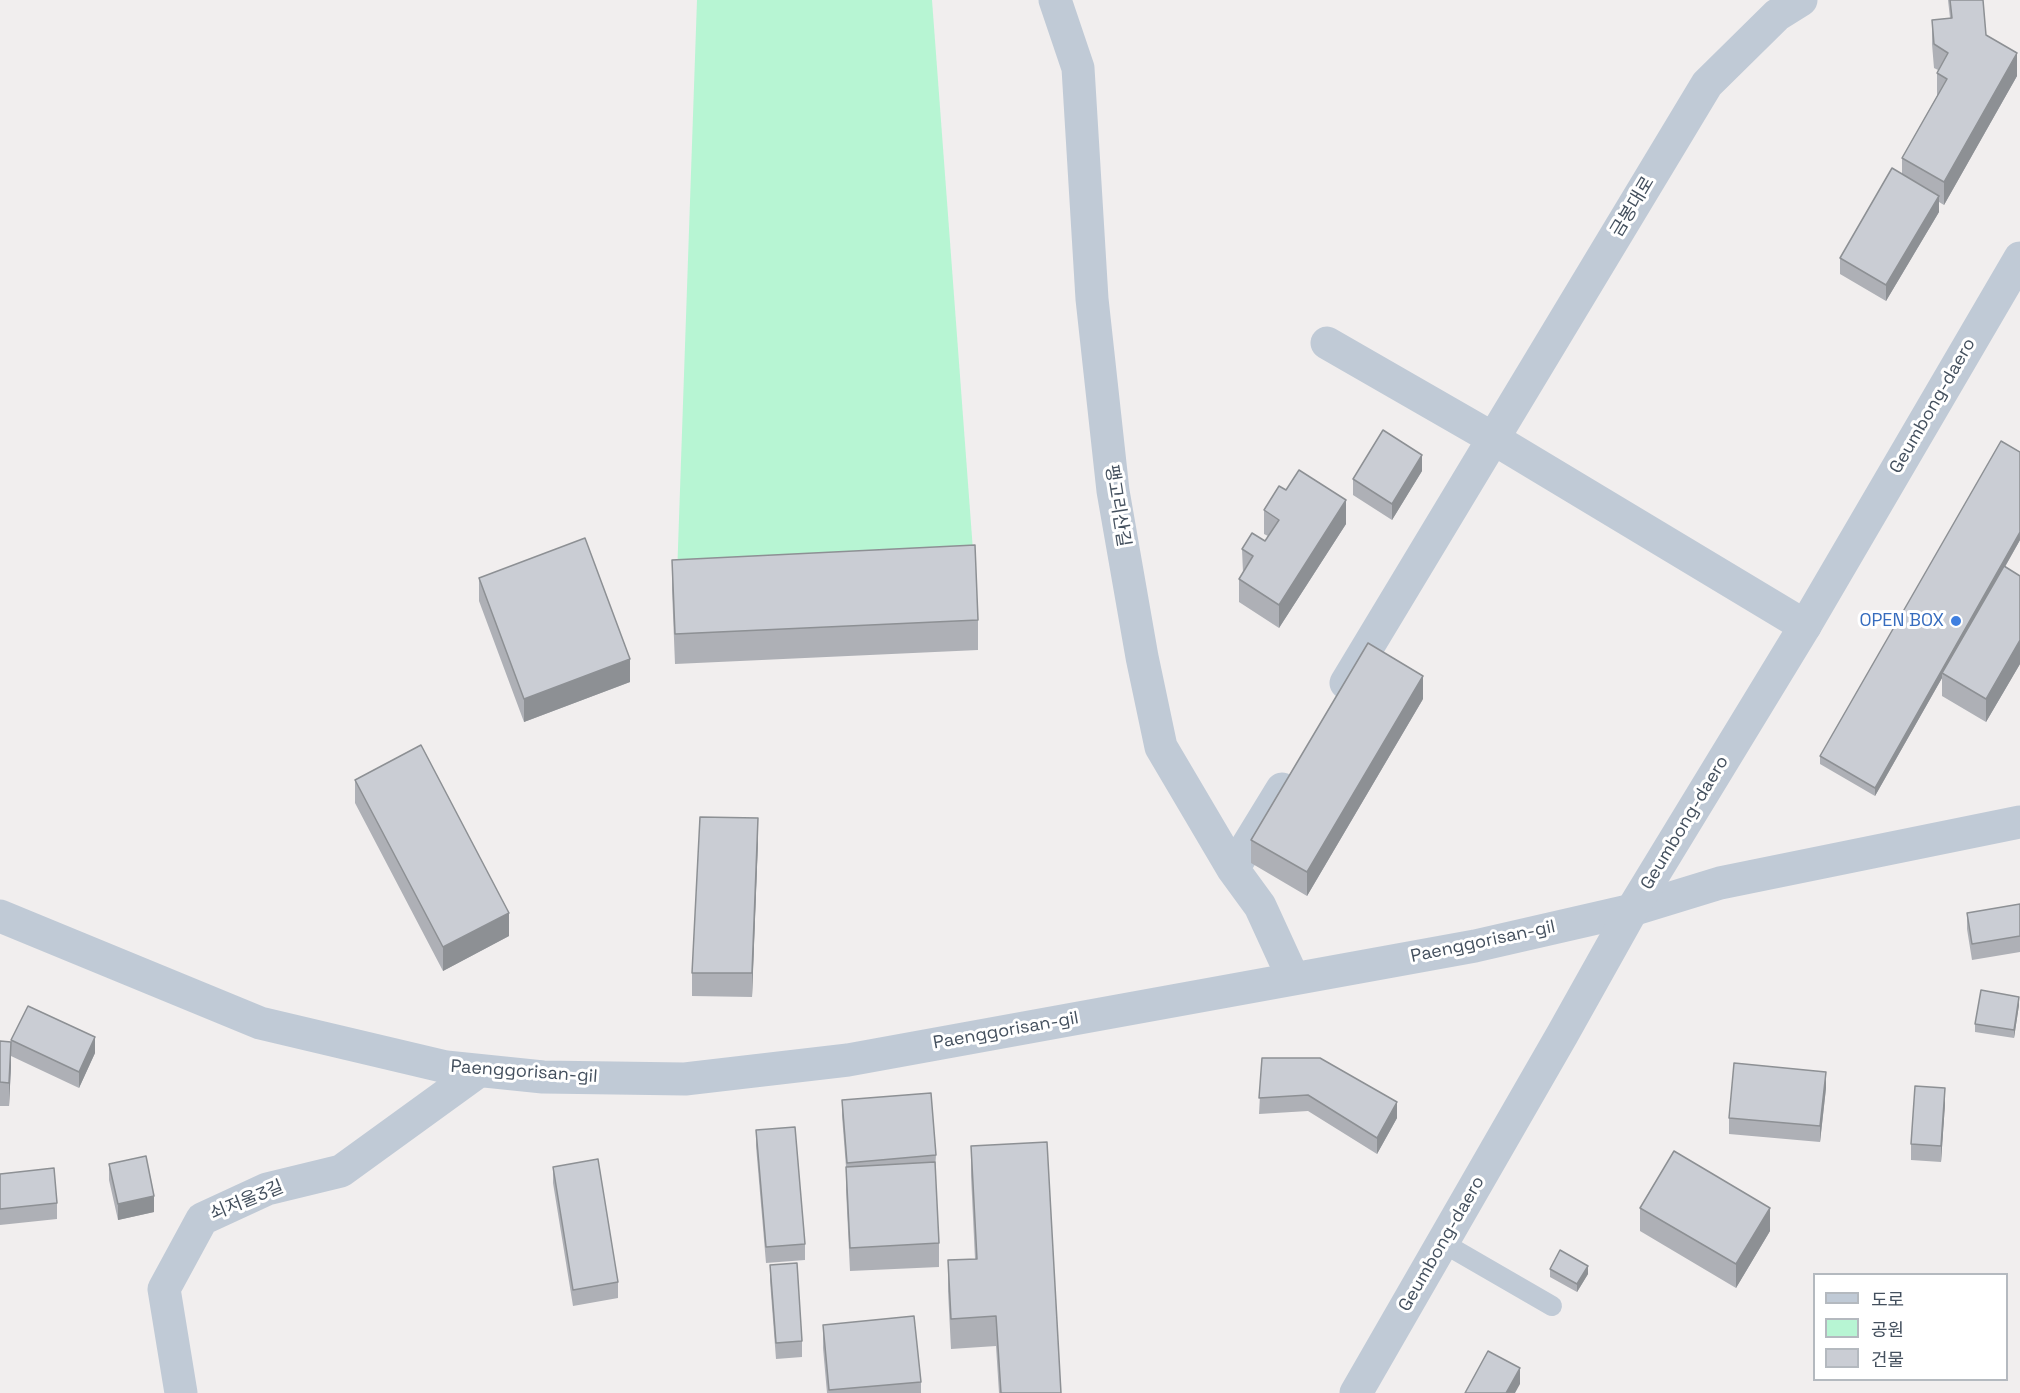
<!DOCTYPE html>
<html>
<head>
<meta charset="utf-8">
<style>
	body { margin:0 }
	#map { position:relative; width:2020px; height:1393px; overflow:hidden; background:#f1eeee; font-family:"Space Grotesk","Noto Sans KR",sans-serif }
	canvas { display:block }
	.legend { position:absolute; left:1813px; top:1273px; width:195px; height:108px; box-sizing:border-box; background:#fff; border:2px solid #b4b9bf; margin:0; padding:8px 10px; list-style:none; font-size:18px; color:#44505e }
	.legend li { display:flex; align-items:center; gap:12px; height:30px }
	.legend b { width:30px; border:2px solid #b4b9bf }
</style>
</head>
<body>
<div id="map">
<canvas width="2020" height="1393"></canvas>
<ul class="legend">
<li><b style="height:8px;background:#c0cad6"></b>도로</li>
<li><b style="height:16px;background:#b7f5d3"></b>공원</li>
<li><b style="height:16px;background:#cacdd4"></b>건물</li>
</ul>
</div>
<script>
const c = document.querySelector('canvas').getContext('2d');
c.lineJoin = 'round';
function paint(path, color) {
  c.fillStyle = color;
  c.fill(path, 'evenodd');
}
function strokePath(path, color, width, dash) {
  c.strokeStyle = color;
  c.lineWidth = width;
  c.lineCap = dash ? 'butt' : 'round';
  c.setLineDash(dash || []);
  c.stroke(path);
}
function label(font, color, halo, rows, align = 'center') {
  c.font = font + ' "Space Grotesk","Noto Sans KR",sans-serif';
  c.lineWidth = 6;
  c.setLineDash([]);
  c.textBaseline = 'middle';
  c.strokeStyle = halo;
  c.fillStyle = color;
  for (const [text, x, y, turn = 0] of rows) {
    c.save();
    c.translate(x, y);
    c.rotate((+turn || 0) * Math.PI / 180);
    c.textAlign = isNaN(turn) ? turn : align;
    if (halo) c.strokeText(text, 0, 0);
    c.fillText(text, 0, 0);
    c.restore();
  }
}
const green = new Path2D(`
	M697,0H932L974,564L677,576Z`);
const service = new Path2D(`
	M1443,1243L1552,1306`);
const minor = new Path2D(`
	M1055,0L1078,68L1092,299L1113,491L1142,657L1161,747L1233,869L1260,906L1293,978
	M1327,343L1494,439L1805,626
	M1346,683L1707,84L1777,15L1801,0
	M1233,869L1282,789
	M0,916L260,1023L446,1067L543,1077L685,1079L848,1060L1475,946L1632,910L1720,883L2020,822
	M181,1393L164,1289L202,1219L267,1189L341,1171L479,1071`);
const tertiary = new Path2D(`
	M1356,1393L1562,1035L1632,910L1805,626L2020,258`);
const wall = new Path2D(`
	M1948,0H1983L1986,35L2017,76L1944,205L1939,202V212L1886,301L1840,274V258L1902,174V158L1937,96V73L1938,70L1934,68L1932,44V20L1950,18Z
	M2020,452V540L2005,567L2020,576V664L1986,722L1942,696V678L1875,796L1820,764V756Z
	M1422,471L1392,520L1353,495V479Z
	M1264,510L1346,524L1279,628L1239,602V579L1243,573L1242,549L1265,541L1268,536L1264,534Z
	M672,560L978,620V650L675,664L672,590Z
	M479,578L630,682L524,722L479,601Z
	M1423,699L1307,896L1251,863V840Z
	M355,780L509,936L443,971L355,803Z
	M758,841L752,997L692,996V973Z
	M2020,904V952L1972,960L1967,929V913Z
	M2019,1005L2014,1038L1975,1032V1024Z
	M11,1040L95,1053L79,1088L11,1056Z
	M0,1041L11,1066L9,1106H0Z
	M1262,1058L1397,1118L1377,1154L1308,1111L1259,1114Z
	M1826,1088L1820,1142L1729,1134V1118Z
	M842,1100L936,1155L935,1171L939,1243V1267L850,1271L846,1190V1167L842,1116Z
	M1945,1104L1941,1162L1911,1160V1144Z
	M756,1130L805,1244V1260L766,1263L756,1146Z
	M971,1146L1061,1393H999L996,1346L951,1349L948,1291V1260L975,1259L971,1176Z
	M109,1164L154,1212L118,1220L109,1180Z
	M553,1167L618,1282V1298L573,1306L553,1183Z
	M0,1174L57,1203V1219L0,1225Z
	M1640,1208L1770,1231L1736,1288L1640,1231Z
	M770,1265L802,1341V1357L776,1359L770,1281Z
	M1550,1269L1588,1274L1577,1292L1550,1277Z
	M823,1325L921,1382V1393H827L823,1348Z`);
const shadedWall = new Path2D(`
	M2017,53V76L1944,205V182Z
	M1939,196V212L1886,301V285Z
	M1422,455V471L1392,520V504Z
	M1346,500V524L1279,628V605Z
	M2020,532V540L1944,674L1942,673V678L1875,796V788Z
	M2020,640V664L1986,722V699Z
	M630,659V682L524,722V699Z
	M1423,676V699L1307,896V872Z
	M758,818V841L752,997V973Z
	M509,913V936L443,971V947Z
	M2019,997V1005L2014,1038V1030Z
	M95,1037V1053L79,1088V1072Z
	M11,1042V1066L9,1106V1083Z
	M1826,1072V1088L1820,1142V1126Z
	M1945,1088V1104L1941,1162V1146Z
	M1397,1102V1118L1377,1154V1138Z
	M154,1196V1212L118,1220V1204Z
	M1770,1208V1231L1736,1288V1264Z
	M1588,1266V1274L1577,1292V1284Z
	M1520,1368V1384L1515,1393H1506Z`);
const building = new Path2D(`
	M1950,0H1983L1986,35L2017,53L1944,182L1902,158L1947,79L1937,73L1948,53L1934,44L1932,20L1952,18Z
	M1892,168L1939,196L1886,285L1840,258Z
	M1383,430L1422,455L1392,504L1353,479Z
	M2001,441L2020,452V532L1875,788L1820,756Z
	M1299,470L1346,500L1279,605L1239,579L1253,556L1242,549L1252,533L1265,541L1279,520L1264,510L1279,486L1286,490Z
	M585,538L630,659L524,699L479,578Z
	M975,545L978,620L675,634L672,560Z
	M2004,566L2020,576V640L1986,699L1942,673Z
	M1368,643L1423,676L1307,872L1251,840Z
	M421,745L509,913L443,947L355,780Z
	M700,817L758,818L752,973H692Z
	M2020,904V936L1972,944L1967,913Z
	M1981,990L2019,997L2014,1030L1975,1024Z
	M28,1006L95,1037L79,1072L11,1040Z
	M0,1041L11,1042L9,1083L0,1082Z
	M1262,1058H1320L1397,1102L1377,1138L1308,1095L1259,1098Z
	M1734,1063L1826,1072L1820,1126L1729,1118Z
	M1915,1086L1945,1088L1941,1146L1911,1144Z
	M931,1093L936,1155L847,1163L842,1100Z
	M795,1127L805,1244L766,1247L756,1130Z
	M1047,1142L1061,1393H1001L996,1316L951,1319L948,1260L977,1259L971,1146Z
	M1674,1151L1770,1208L1736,1264L1640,1208Z
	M146,1156L154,1196L118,1204L109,1164Z
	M598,1159L618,1282L573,1290L553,1167Z
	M935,1162L939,1243L850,1248L846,1167Z
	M54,1168L57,1203L0,1209V1174Z
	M1560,1250L1588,1266L1577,1284L1550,1269Z
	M797,1263L802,1341L776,1343L770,1265Z
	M914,1316L921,1382L829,1390L823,1325Z
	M1488,1351L1520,1368L1506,1393H1465Z`);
const markers = [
	[1956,621,6,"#3f7fe0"]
];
const streetNames = [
	["금봉대로",1633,207,-59],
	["Geumbong-daero",1933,406,-60],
	["팽고리산길",1117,506,81],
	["Geumbong-daero",1685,823,-59],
	["Paenggorisan-gil",1483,942,-12],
	["Paenggorisan-gil",1006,1031,-10],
	["Paenggorisan-gil",524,1072,4],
	["쇠저울3길",247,1201,-22],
	["Geumbong-daero",1442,1244,-60]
];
const shopNames = [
	["OPEN BOX",1944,621]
];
paint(green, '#b7f5d3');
strokePath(service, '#c0cad6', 20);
strokePath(minor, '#c0cad6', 33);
strokePath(tertiary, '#c0cad6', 33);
paint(wall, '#aeb0b6');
paint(shadedWall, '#8d9094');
paint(building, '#cacdd4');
strokePath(building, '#8d9094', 1.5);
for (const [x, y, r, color] of markers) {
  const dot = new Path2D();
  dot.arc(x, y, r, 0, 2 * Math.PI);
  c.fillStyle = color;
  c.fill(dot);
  strokePath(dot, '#fff', 2);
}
label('18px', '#44505e', '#fff', streetNames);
label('18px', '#366cbe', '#fff', shopNames, 'right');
</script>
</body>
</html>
